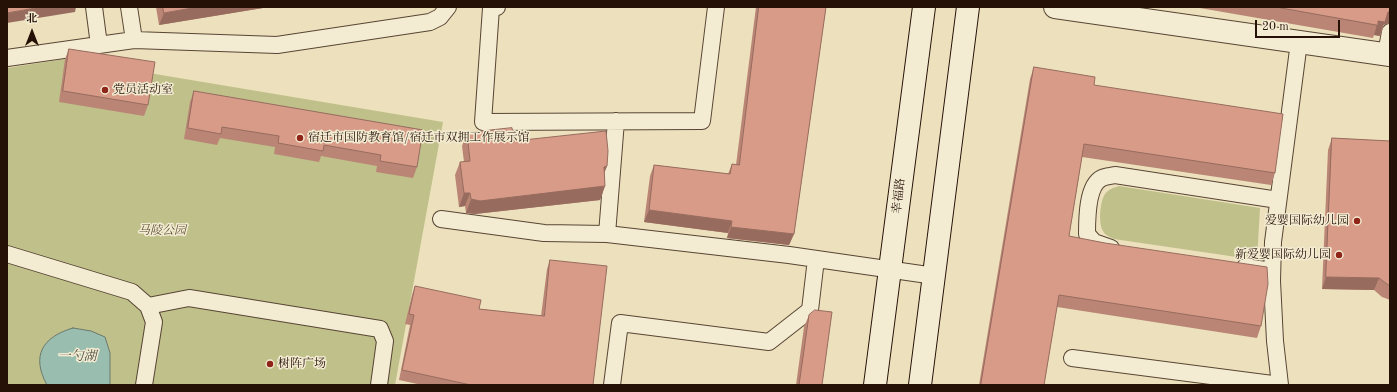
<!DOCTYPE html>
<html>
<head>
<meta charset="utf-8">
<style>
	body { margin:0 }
	#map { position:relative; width:1397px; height:392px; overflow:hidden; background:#ece1bc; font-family:"Old Standard TT","Noto Serif SC",serif }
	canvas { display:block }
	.frame { position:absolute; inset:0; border:8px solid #261107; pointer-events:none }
	.north { position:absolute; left:12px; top:12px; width:40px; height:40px; -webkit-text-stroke:3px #f3ecd3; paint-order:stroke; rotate:0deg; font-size:11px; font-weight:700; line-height:16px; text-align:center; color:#261107 }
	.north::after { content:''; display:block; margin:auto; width:14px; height:18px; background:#261107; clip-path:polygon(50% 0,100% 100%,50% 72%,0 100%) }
	.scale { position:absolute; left:1255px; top:20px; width:85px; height:18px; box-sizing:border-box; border:2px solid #261107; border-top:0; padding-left:5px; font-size:12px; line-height:14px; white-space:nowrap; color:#261107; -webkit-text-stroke:3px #f3ecd3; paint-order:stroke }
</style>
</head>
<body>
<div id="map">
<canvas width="1397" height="392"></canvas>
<div class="frame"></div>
<div class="north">北</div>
<div class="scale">20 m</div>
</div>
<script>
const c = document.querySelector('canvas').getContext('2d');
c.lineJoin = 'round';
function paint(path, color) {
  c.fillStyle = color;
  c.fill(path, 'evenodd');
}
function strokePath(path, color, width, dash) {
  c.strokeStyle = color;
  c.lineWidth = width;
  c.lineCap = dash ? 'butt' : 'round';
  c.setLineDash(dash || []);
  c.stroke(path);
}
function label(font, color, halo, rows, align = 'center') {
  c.font = font + ' "Old Standard TT","Noto Serif SC",serif';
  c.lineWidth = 3;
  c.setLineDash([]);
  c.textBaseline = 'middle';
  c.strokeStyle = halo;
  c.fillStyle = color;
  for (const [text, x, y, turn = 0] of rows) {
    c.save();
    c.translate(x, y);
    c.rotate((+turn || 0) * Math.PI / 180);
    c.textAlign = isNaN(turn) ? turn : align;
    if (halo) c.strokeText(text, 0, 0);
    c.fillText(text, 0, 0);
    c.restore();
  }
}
const green = new Path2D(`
	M65,59L443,122L395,385H7V68Z
	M1119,186L1260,208L1257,260L1114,239C1110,237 1105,235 1103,231C1098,223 1100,201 1105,194C1109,189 1113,188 1119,186Z`);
const water = new Path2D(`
	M73,328L91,331L105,337L110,353V385H47C31,356 42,337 73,328Z`);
const service = new Path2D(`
	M94,7L99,45
	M129,7L134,40
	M497,7L491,8L483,122L702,121L716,7
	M1386,54L1390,32
	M7,58L134,40L277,45L430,22L440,17L448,7
	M616,121L607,234L789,255L935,276
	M441,219L544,233L607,234
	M1111,248L1094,242L1087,234C1087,219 1087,185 1102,178C1106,176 1111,176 1115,175L1278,200
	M7,254L132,292L148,306L154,322L144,385
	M1245,267L1272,271
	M148,306L189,298L380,329L385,341L379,385
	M1072,358L1280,385
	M612,385L620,323L769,342L810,310L816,259
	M1280,385L1275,341L1272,281L1273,242L1299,42`);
const minor = new Path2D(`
	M1055,7L1390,55`);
const secondary = new Path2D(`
	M875,385L924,7
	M920,385L968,7`);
const wall = new Path2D(`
	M156,7H269L159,25Z
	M756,7H826L794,234L789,245L727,238L728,233L644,222L650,176L654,165L728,174L732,164L736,165Z
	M1194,7H1390L1380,36L1374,35L1373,38Z
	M69,49L148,105L144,116L59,102L65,59Z
	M1034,67L1094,85L1275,173L1271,185L1082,157L1069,236L1261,326L1257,338L1057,307L1044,385H979L1030,79Z
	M194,91L417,167L413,178L376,172L377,166L321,156L319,162L274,154L275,147L220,138L217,145L184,139L190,102Z
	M467,133L514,141L607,166L604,173L605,186L600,200L475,214L466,213L465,206L459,207L455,175L460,162H464L462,146Z
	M1332,138L1390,141V300L1382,297L1374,290L1322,289L1328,150Z
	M550,260L593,385H422L399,380L410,325L405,324L412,295L415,286L479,309L541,316L547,269Z
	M809,315L822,385H796L804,327Z`);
const shadedWall = new Path2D(`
	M41,7H76L75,12L7,23V13Z
	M198,7H269L159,25L164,13Z
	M1390,11V23L1383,25L1380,36L1374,35L1378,21L1388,12Z
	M607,166L602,179L604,167Z
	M605,186L600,200L475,214L466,213L471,199Z
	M464,193H470L465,206L459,207Z
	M649,210L732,221L728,233L644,222Z
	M731,227L794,234L789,245L727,238Z
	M1326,277L1379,278L1374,290L1322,289Z`);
const building = new Path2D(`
	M7,7H41L7,13Z
	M163,7H198L164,13Z
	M759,7H826L794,234L731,227L732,221L649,210L654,165L730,174L732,164L739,165Z
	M1276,7H1390V11L1388,12L1385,22L1378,21V25Z
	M69,49L155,62L148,105L63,91Z
	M1034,67L1095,77L1094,85L1283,114L1275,173L1084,144L1069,236L1105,243L1267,267L1268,284L1261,326L1059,295L1044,385H981Z
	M194,91L423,130L417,167L380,161L381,155L324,145L323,151L278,143L279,136L222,127L221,134L188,128Z
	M512,128L514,141L606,131L608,151L607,166L604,167L605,186L480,201L471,199L470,193H464L460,162L470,161L467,133Z
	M1332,138L1390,141V286L1387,284L1379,278L1326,277Z
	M550,260L607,266L593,385H471L402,370L414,315L409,314L415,286L481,300L479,309L544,316Z
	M815,310L832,312L822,385H799L809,315Z`);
const markers = [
	[105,90,4,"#8f2418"],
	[300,138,4,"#8f2418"],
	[1357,221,4,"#8f2418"],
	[1339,255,4,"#8f2418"],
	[270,364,4,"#8f2418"]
];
const poiNames = [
	["党员活动室",113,90],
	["宿迁市国防教育馆/宿迁市双拥工作展示馆",308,138],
	["爱婴国际幼儿园",1349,221,"right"],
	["新爱婴国际幼儿园",1331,255,"right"],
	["树阵广场",278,364]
];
const streetNames = [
	["幸福路",899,196,-83]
];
const parkNames = [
	["马陵公园",162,231]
];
const waterNames = [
	["一勺湖",77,357]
];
paint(green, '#c0c08b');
paint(water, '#99beaf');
strokePath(water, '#6b796c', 1);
strokePath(service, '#584534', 18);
strokePath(minor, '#584534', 24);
strokePath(secondary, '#261107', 24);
strokePath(service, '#f3ecd3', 16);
strokePath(minor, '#f3ecd3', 22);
strokePath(secondary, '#f3ecd3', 22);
paint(wall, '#ba8575');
paint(shadedWall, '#976c5f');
paint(building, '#d89b88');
strokePath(building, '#976c5f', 1);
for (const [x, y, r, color] of markers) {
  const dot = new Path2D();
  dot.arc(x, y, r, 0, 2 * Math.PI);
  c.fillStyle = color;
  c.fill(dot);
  strokePath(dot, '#f3ecd3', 1.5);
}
label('12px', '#261107', '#f3ecd3', poiNames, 'left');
label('12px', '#261107', '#f3ecd3', streetNames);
label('italic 12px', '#5c4e35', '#f3ecd3', parkNames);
label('italic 13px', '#4e4e42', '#f3ecd3', waterNames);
</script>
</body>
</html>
